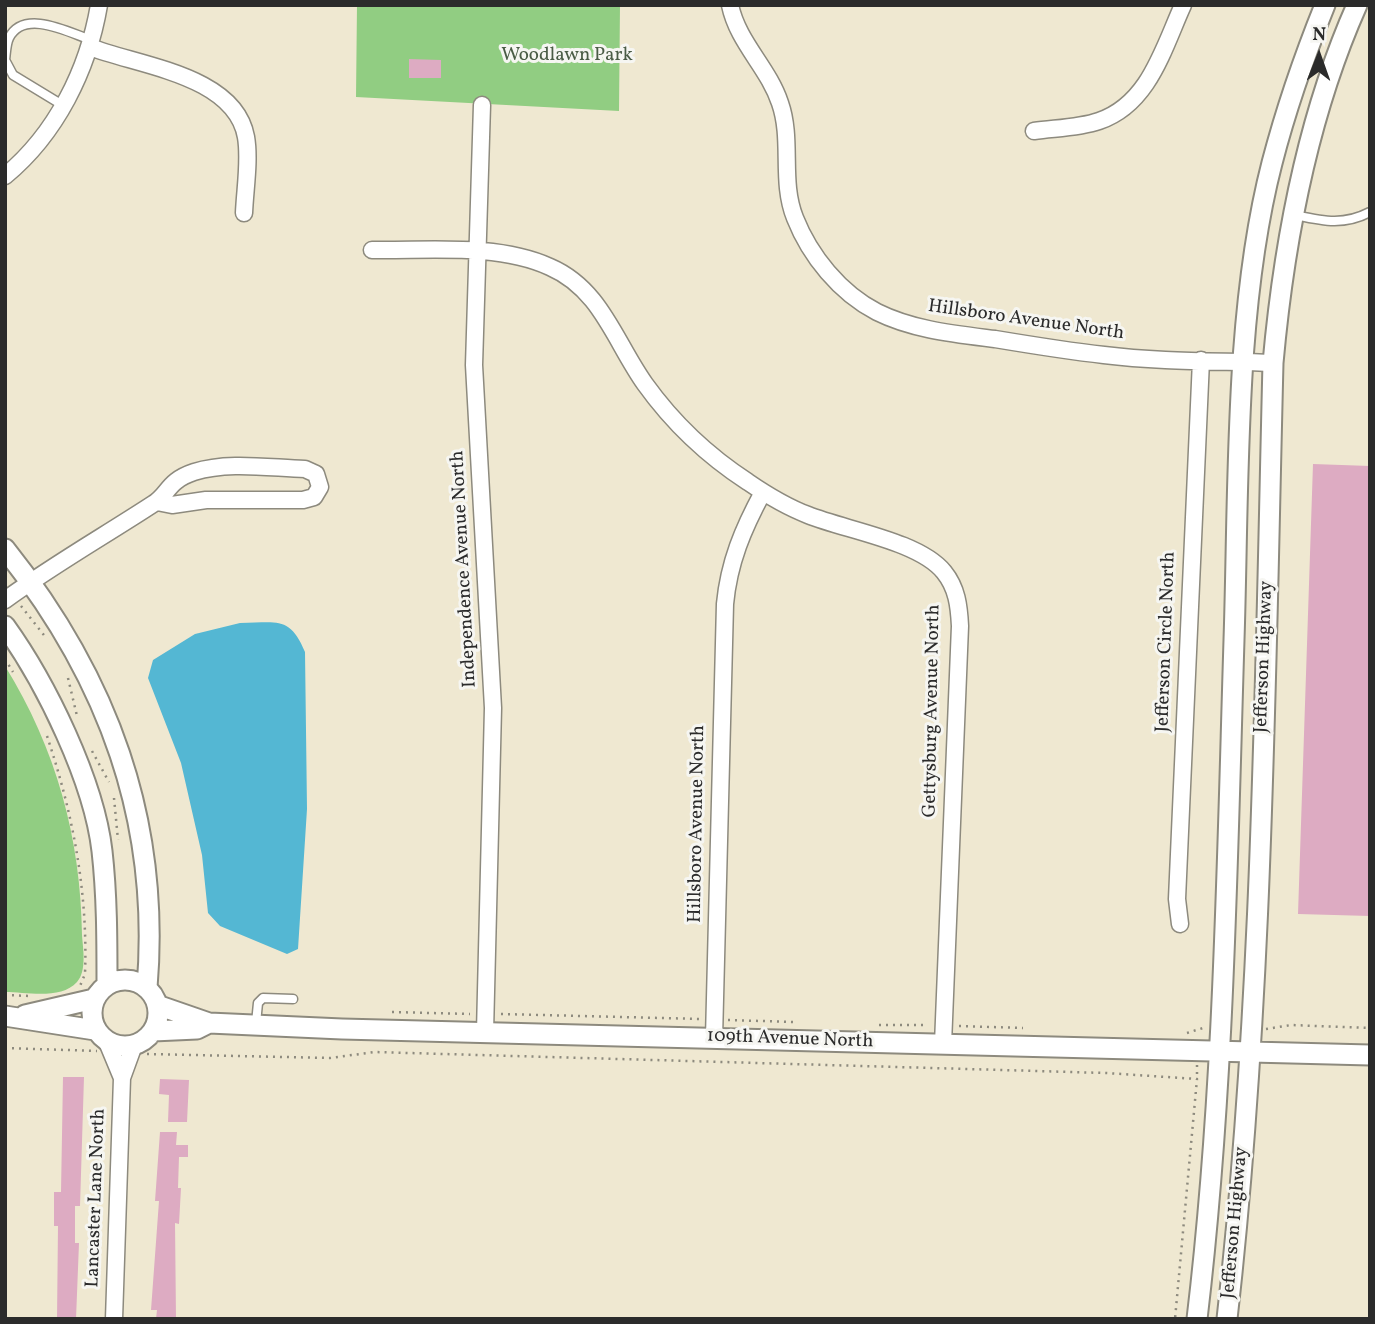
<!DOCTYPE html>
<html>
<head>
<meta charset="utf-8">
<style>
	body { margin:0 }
	#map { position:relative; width:1375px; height:1324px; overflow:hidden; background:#efe8d1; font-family:Vollkorn,serif }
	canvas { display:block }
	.frame { position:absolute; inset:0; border:7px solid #2b2b2b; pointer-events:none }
	.north { position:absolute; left:1284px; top:21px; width:70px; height:70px; -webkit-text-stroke:5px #f6f6f2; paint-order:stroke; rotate:1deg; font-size:19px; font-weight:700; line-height:28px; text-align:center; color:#2b2b2b }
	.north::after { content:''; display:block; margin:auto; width:24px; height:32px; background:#2b2b2b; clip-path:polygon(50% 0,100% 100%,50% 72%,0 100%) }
</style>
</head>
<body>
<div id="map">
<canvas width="1375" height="1324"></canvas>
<div class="frame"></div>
<div class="north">N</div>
</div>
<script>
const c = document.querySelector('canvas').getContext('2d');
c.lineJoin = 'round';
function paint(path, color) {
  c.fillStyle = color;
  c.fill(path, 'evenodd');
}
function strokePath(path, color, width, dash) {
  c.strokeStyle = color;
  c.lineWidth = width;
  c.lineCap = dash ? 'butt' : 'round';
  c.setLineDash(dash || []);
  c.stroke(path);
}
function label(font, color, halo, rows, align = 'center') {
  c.font = font + ' Vollkorn,serif';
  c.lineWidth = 6;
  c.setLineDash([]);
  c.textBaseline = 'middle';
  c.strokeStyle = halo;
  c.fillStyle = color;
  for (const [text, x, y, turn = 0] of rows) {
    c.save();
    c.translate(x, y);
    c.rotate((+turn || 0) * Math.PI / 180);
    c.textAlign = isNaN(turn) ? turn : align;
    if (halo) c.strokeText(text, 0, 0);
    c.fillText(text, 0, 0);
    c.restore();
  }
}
const green = new Path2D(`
	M357,5H620L619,111L356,97Z
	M5,666C56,748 81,839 82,935C83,949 87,971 77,982C61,1000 27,992 5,992Z`);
const water = new Path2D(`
	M240,623C276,623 290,615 305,652L307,809L298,949L287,954L220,926L208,913L202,855L181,763L148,678L153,660L195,634Z`);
const building = new Path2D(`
	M409,59L441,60V78H409Z
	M1313,464L1370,466V916L1298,914Z
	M63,1077H84L80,1206H75V1243H79L76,1319H57L58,1226H54V1192H61Z
	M160,1079L189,1080L187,1122H168L169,1095L159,1094Z
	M160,1132H177L176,1145H188V1157H179L178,1188H181L179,1224L175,1223L176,1319H156L157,1310H151L159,1201H155Z`);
const path = new Path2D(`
	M21,606L47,639
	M5,659L13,672
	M68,678L77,716
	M47,736C73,814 88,892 85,974L80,986
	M92,751L109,782
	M114,798L118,840
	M5,995L30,996
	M392,1012L470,1014
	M501,1014L701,1019
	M728,1020L795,1022
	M879,1025H928
	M959,1026L1023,1028
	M1266,1029L1291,1025L1370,1028
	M1187,1033L1203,1028
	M5,1048L97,1051
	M147,1054L330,1058L375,1052L1106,1073L1197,1079L1175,1319
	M1197,1065V1079`);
const service = new Path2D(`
	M5,60C6,53 6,44 9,38C24,8 70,33 91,40
	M5,60L13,75L64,106
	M1295,215C1323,221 1343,226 1370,212
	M256,1023L258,1003L263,998L293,999`);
const minor = new Path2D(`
	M730,5C738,43 768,67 780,103C793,140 780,181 795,218C810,256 840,293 877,312C913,330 955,334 995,339C1031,345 1068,351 1104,355C1160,362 1217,361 1273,363
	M90,47C139,66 235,75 246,137C250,160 245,189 244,213
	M482,105L474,365L493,708L485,1032
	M1034,131C1055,128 1079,128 1099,121C1149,104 1163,49 1183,5
	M5,176C56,134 88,70 99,5
	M372,250C429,251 497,243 550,267C601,289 615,342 645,384C673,423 708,456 748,482C767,495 787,507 808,515C845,530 919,541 944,572C957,588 959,606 960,626L943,1044
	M5,600C53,565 104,536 153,504C169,494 167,481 194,472C228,461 270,468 305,469L316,474L320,487L314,497L303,500H206L172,505L157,502
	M1180,924L1177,899L1201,360
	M714,1038L725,604C729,562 743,529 763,492
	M107,1042L122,1078L134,1045
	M114,1319L122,1078`);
const tertiary = new Path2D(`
	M5,549C108,678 161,821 147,988
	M5,626C46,683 94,781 102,851C107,895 107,940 107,984
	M92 1013a33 33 0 1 1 66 0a33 33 0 1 1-66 0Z
	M157,1005L209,1023L342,1029L1370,1055
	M25,1015L94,999
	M5,1016L95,1030
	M153,1031L197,1029L209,1023
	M1197,1319C1224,1093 1227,867 1234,640C1239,488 1234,310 1272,163C1286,109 1304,57 1325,5
	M1227,1319C1263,1002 1265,681 1273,363C1284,241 1307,117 1357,5`);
const parkNames = [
	["Woodlawn Park",567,57]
];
const streetNames = [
	["Hillsboro Avenue North",1026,321,8],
	["Independence Avenue North",465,569,-93],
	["Jefferson Circle North",1167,642,-88],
	["Jefferson Highway",1265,657,-88],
	["Gettysburg Avenue North",933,711,-89],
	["Hillsboro Avenue North",698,824,-89],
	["109th Avenue North",790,1040,2],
	["Lancaster Lane North",97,1198,-88],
	["Jefferson Highway",1236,1223,-85]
];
paint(green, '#91cd82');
paint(water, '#54b7d3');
paint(building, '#ddabc2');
strokePath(service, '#8d8a7e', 11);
strokePath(minor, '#8d8a7e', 19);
strokePath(tertiary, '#8d8a7e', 23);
strokePath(path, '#8d8a7e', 2.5, [2, 5]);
strokePath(service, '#fff', 8);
strokePath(minor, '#fff', 16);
strokePath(tertiary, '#fff', 19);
label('19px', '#4a5c45', '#f6f6f2', parkNames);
label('19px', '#2b2b2b', '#f6f6f2', streetNames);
</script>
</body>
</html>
